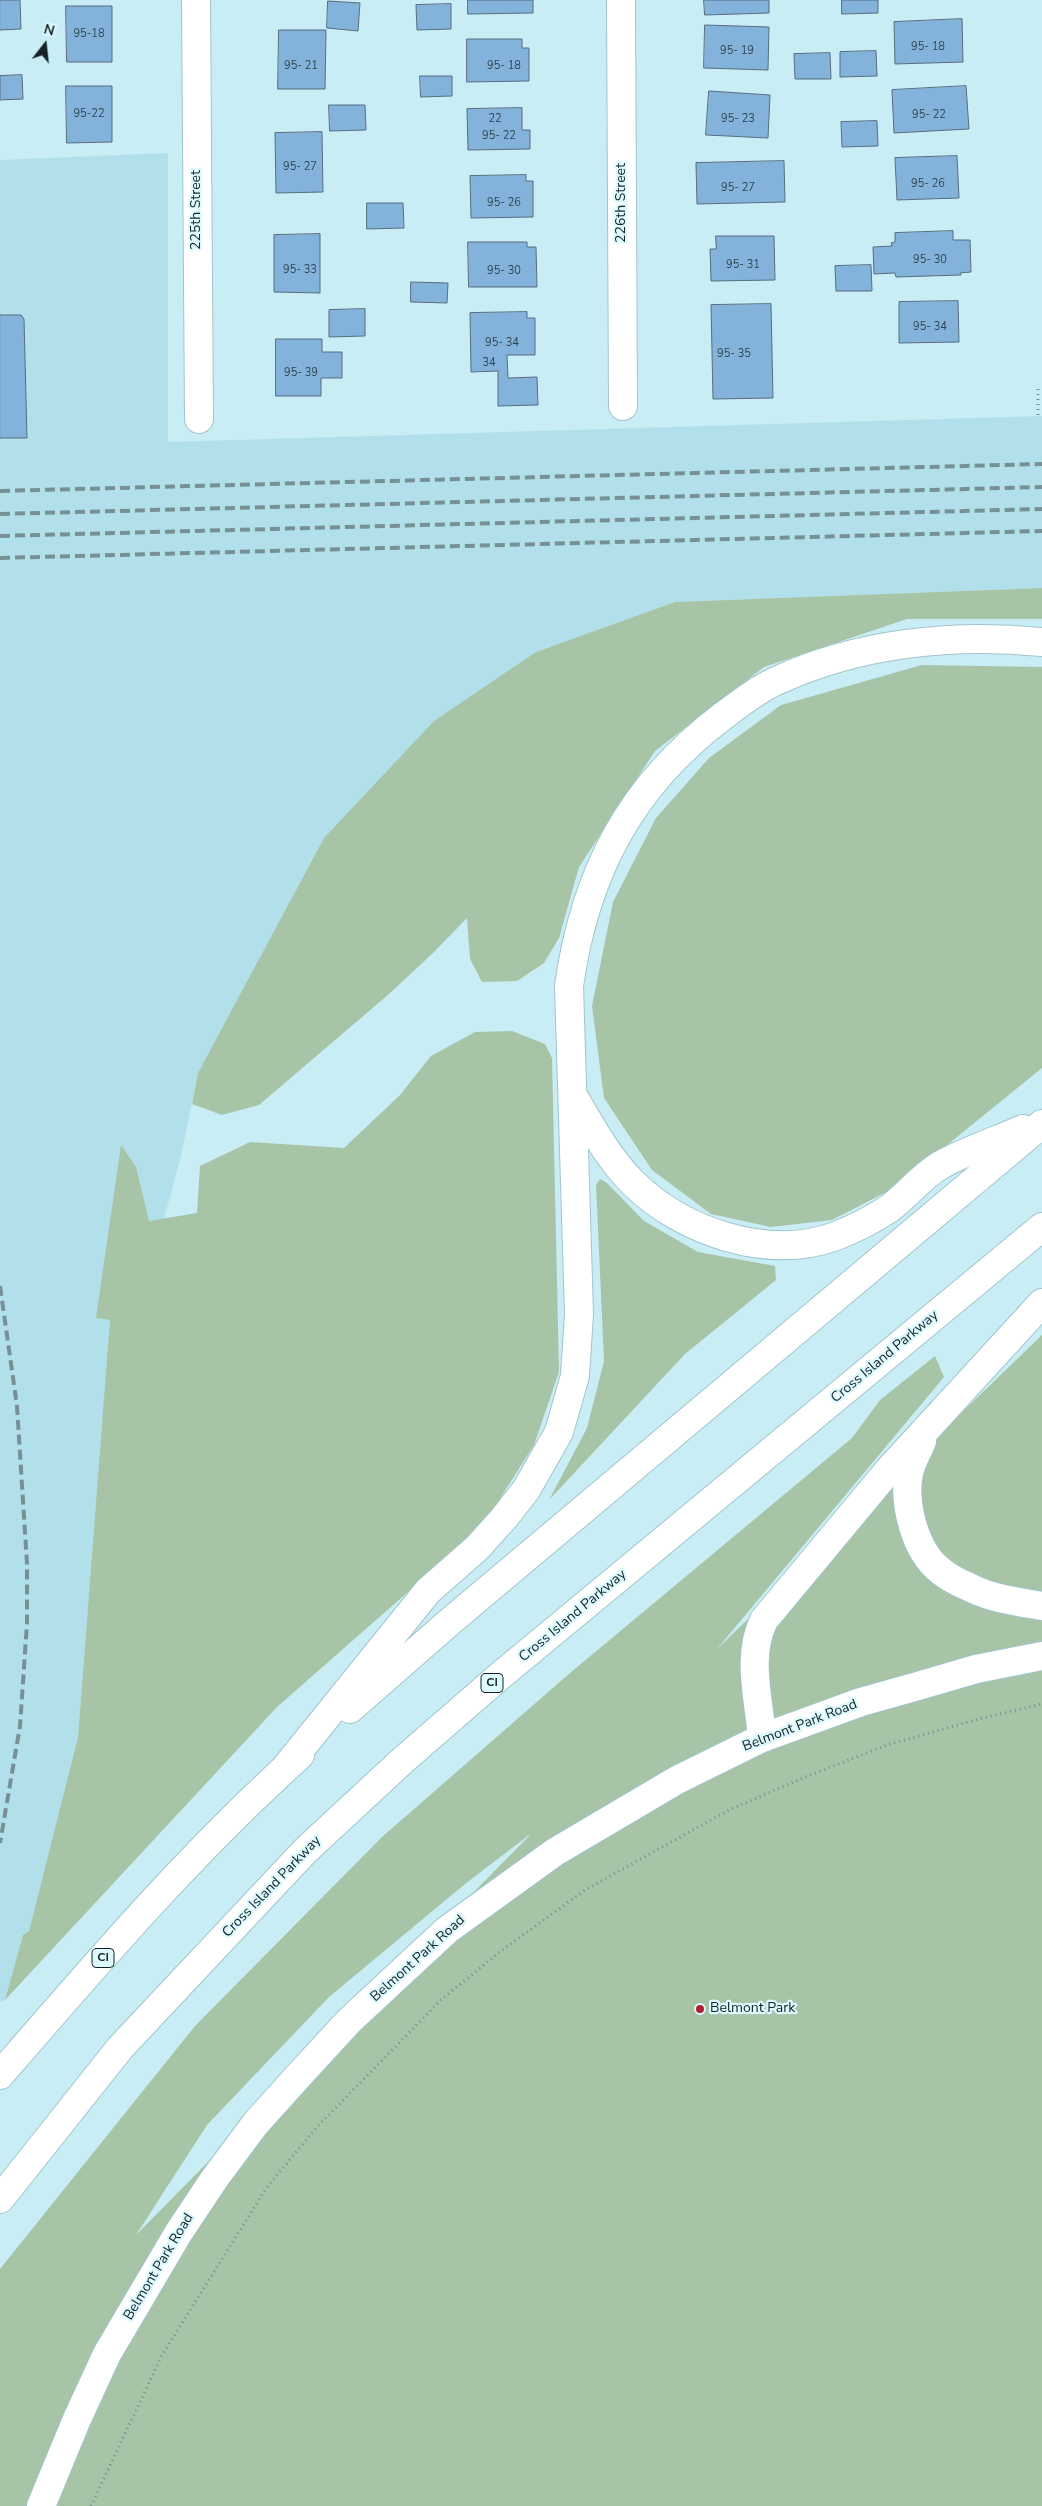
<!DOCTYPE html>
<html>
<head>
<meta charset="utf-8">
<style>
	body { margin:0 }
	#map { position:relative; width:1042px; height:2506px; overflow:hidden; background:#c8edf5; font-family:"Nunito Sans",sans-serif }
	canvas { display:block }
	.north { position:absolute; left:20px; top:20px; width:50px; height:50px; -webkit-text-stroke:4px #dbf9ff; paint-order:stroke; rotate:16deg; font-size:14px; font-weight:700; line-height:20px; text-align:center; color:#152326 }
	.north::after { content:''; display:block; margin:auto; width:18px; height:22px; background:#152326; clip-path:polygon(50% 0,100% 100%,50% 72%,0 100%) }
</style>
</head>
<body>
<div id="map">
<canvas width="1042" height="2506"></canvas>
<div class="north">N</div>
</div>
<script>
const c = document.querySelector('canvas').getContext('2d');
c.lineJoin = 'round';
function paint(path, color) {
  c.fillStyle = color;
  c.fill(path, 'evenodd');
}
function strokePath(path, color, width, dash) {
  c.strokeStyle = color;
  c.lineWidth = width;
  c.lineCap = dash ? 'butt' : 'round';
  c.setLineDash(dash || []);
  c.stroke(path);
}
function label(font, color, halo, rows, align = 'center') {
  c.font = font + ' "Nunito Sans",sans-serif';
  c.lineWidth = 4.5;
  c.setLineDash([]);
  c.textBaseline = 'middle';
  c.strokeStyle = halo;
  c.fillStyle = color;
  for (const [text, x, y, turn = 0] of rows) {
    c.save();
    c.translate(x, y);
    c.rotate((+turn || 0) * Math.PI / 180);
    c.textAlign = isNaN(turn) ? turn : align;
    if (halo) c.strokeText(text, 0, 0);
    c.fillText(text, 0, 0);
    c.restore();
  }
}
const built = new Path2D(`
	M168,153V442L1042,416V588L675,602L536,652L198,1073L181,1156L138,1315L90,1583L78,1737L29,1931L23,1935L5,2000L0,2002V160Z`);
const green = new Path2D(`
	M1042,588V619H907L764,667L655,751L579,867L559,938L544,963L517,981L482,982L470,959L467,918L432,954L389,994L259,1105L222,1115L192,1104L198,1073L324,838L434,721L536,652L675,602Z
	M922,665L1042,667V1068L894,1188L832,1220L771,1227L711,1214L652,1170L604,1098L592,1006L613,902L656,818L709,758L781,705Z
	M512,1031L545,1044L552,1058L559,1372L534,1445L482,1527L277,1707L5,2000L23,1935L29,1931L78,1737L110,1320L96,1318L121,1145L136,1167L149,1221L197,1213L200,1166L250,1142L344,1148L400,1095L431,1056L475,1032Z
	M600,1179L607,1183L644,1221L698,1252L775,1266L776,1280L685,1354L549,1500L587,1428L604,1361L596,1185Z
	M1042,1335V2506H0V2269L195,2026L382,1837L570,1673L852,1438L880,1400L935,1356L944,1377L717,1649ZM529,1835V1836L136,2235L207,2125L329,1997L465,1884Z`);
const building = new Path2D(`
	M0,0H20L21,29L0,30Z
	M468,0H533V13L468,14Z
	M704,0H769V13L705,15Z
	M842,0H878V13L842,14Z
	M328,1L360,3L358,31L327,28Z
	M451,4V29L417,30L416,5Z
	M66,6H112V62H67Z
	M962,19L963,62L895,64L894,22Z
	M705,25L769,27L768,70L704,68Z
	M279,30H326L325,89H278Z
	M467,39H522V48H529V81L467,82Z
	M876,51L877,76L840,77V52Z
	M830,53L831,79H795L794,54Z
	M22,75L23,99L0,100V76Z
	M420,76H452V96L421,97Z
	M66,86H112V142L67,143Z
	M966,86L969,129L894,133L892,90Z
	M709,91L770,95L768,138L706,135Z
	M329,105H365L366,130L330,131Z
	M522,108V130H530V149L468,150L467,109Z
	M877,121L878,146L842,147L841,122Z
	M322,132L323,192L276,193L275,133Z
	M957,156L959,198L897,200L895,158Z
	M784,161L785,202L697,204L696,163Z
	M526,175V181H533V217L471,218L470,176Z
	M367,203H403L404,228L367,229Z
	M953,231V240H970L971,272L960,273L961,275L896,277L895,273L874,274L873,247L892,246L891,243L895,242V233Z
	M320,234V293L274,292V235Z
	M716,236H774L775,280L711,281L710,249H716Z
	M468,242H527V247H536L537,287H469Z
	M871,265L872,291H836L835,266Z
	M411,282L448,283L447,303L411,302Z
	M958,301L959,342L899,343V302Z
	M771,304L773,398L713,399L711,305Z
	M365,309V336L329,337V310Z
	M527,312V318H535V355H507L508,378L537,377L538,405L498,406V371L471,372L470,313Z
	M0,315H21L24,319L27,438H0Z
	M276,339H322V352H342V378H321V396H276Z`);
const path = new Path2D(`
	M1038,389V417
	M91,2506L162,2355L267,2187L317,2127L441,2000L501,1951L585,1890L729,1810L805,1777L887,1745L975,1720L1042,1704`);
const minor = new Path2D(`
	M196,0L199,419
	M621,0L623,406
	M41,2506L77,2419L107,2354L179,2232L215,2178L256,2123L302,2072L349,2021L447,1930L555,1852L677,1780L762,1738L861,1702L918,1686L976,1669L1042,1656`);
const highway = new Path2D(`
	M575,1099C592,1128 609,1159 633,1183C683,1232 768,1261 836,1236C854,1229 875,1218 890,1208C907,1195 921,1177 939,1166C965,1151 996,1141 1023,1129
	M922,1441C919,1449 914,1457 911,1466C901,1496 913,1544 935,1566C945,1576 959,1583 971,1588C993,1599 1019,1602 1042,1606
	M350,1709L453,1619L1042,1124
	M762,1738C759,1699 746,1656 764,1620L888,1471L1042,1303
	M286,1767L428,1591L477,1548L504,1518L526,1490L559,1432L575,1376L579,1314L569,986C585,873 630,786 723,716C739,704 758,689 776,681C858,643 953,633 1042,642
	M0,2075C95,1965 191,1853 300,1755
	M0,2199L120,2048L305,1851L402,1761L501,1675L1042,1227`);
const rail = new Path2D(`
	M0,491L1042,464
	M0,514L1042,487
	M0,536L1042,509
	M0,558L1042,531
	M0,1286L17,1406L27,1564V1623L20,1726L0,1843`);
const markers = [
	[700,2009,5,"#b11d35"]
];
const numberNames = [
	["95-18",89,34],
	["95- 18",928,47],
	["95- 19",737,51],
	["95- 21",301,66],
	["95- 18",504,66],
	["95-22",89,114],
	["95- 22",929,115],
	["22",495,119],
	["95- 23",738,119],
	["95- 22",499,136],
	["95- 27",300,167],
	["95- 26",928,184],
	["95- 27",738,188],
	["95- 26",504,203],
	["95- 30",930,260],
	["95- 31",743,265],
	["95- 33",300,270],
	["95- 30",504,271],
	["95- 34",930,327],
	["95- 34",502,343],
	["95- 35",734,354],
	["34",489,363],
	["95- 39",301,373]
];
const shields = [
	[492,1683,22],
	[103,1958,22]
];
const shieldNames = [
	["CI",492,1683],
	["CI",103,1958]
];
const streetNames = [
	["226th Street",622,203,-90],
	["225th Street",197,210,-90],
	["Cross Island Parkway",885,1357,-40],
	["Cross Island Parkway",573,1616,-40],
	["Belmont Park Road",800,1726,-21],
	["Cross Island Parkway",272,1887,-46],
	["Belmont Park Road",418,1959,-42],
	["Belmont Park Road",159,2267,-59]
];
const poiNames = [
	["Belmont Park",710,2009]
];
paint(built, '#b2e0ea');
paint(green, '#a8c4a7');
paint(building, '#83b2db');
strokePath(building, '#576d80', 1);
strokePath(minor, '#a1c5cd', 30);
strokePath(highway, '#a1c5cd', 30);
strokePath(path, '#738d93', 3, [1, 4]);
strokePath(minor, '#fff', 28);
strokePath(highway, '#fff', 28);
strokePath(rail, '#769096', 4, [10, 5]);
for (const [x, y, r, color] of markers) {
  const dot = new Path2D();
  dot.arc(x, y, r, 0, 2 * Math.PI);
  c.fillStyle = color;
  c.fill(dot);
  strokePath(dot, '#dbf9ff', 2);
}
label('11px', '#304753', null, numberNames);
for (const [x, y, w] of shields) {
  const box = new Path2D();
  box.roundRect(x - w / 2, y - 9.5, w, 19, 4);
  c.fillStyle = '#dbf9ff';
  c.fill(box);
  strokePath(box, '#152326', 1);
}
label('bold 12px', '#152326', null, shieldNames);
label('14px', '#152326', '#dbf9ff', streetNames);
label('14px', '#152326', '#dbf9ff', poiNames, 'left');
</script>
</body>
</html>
